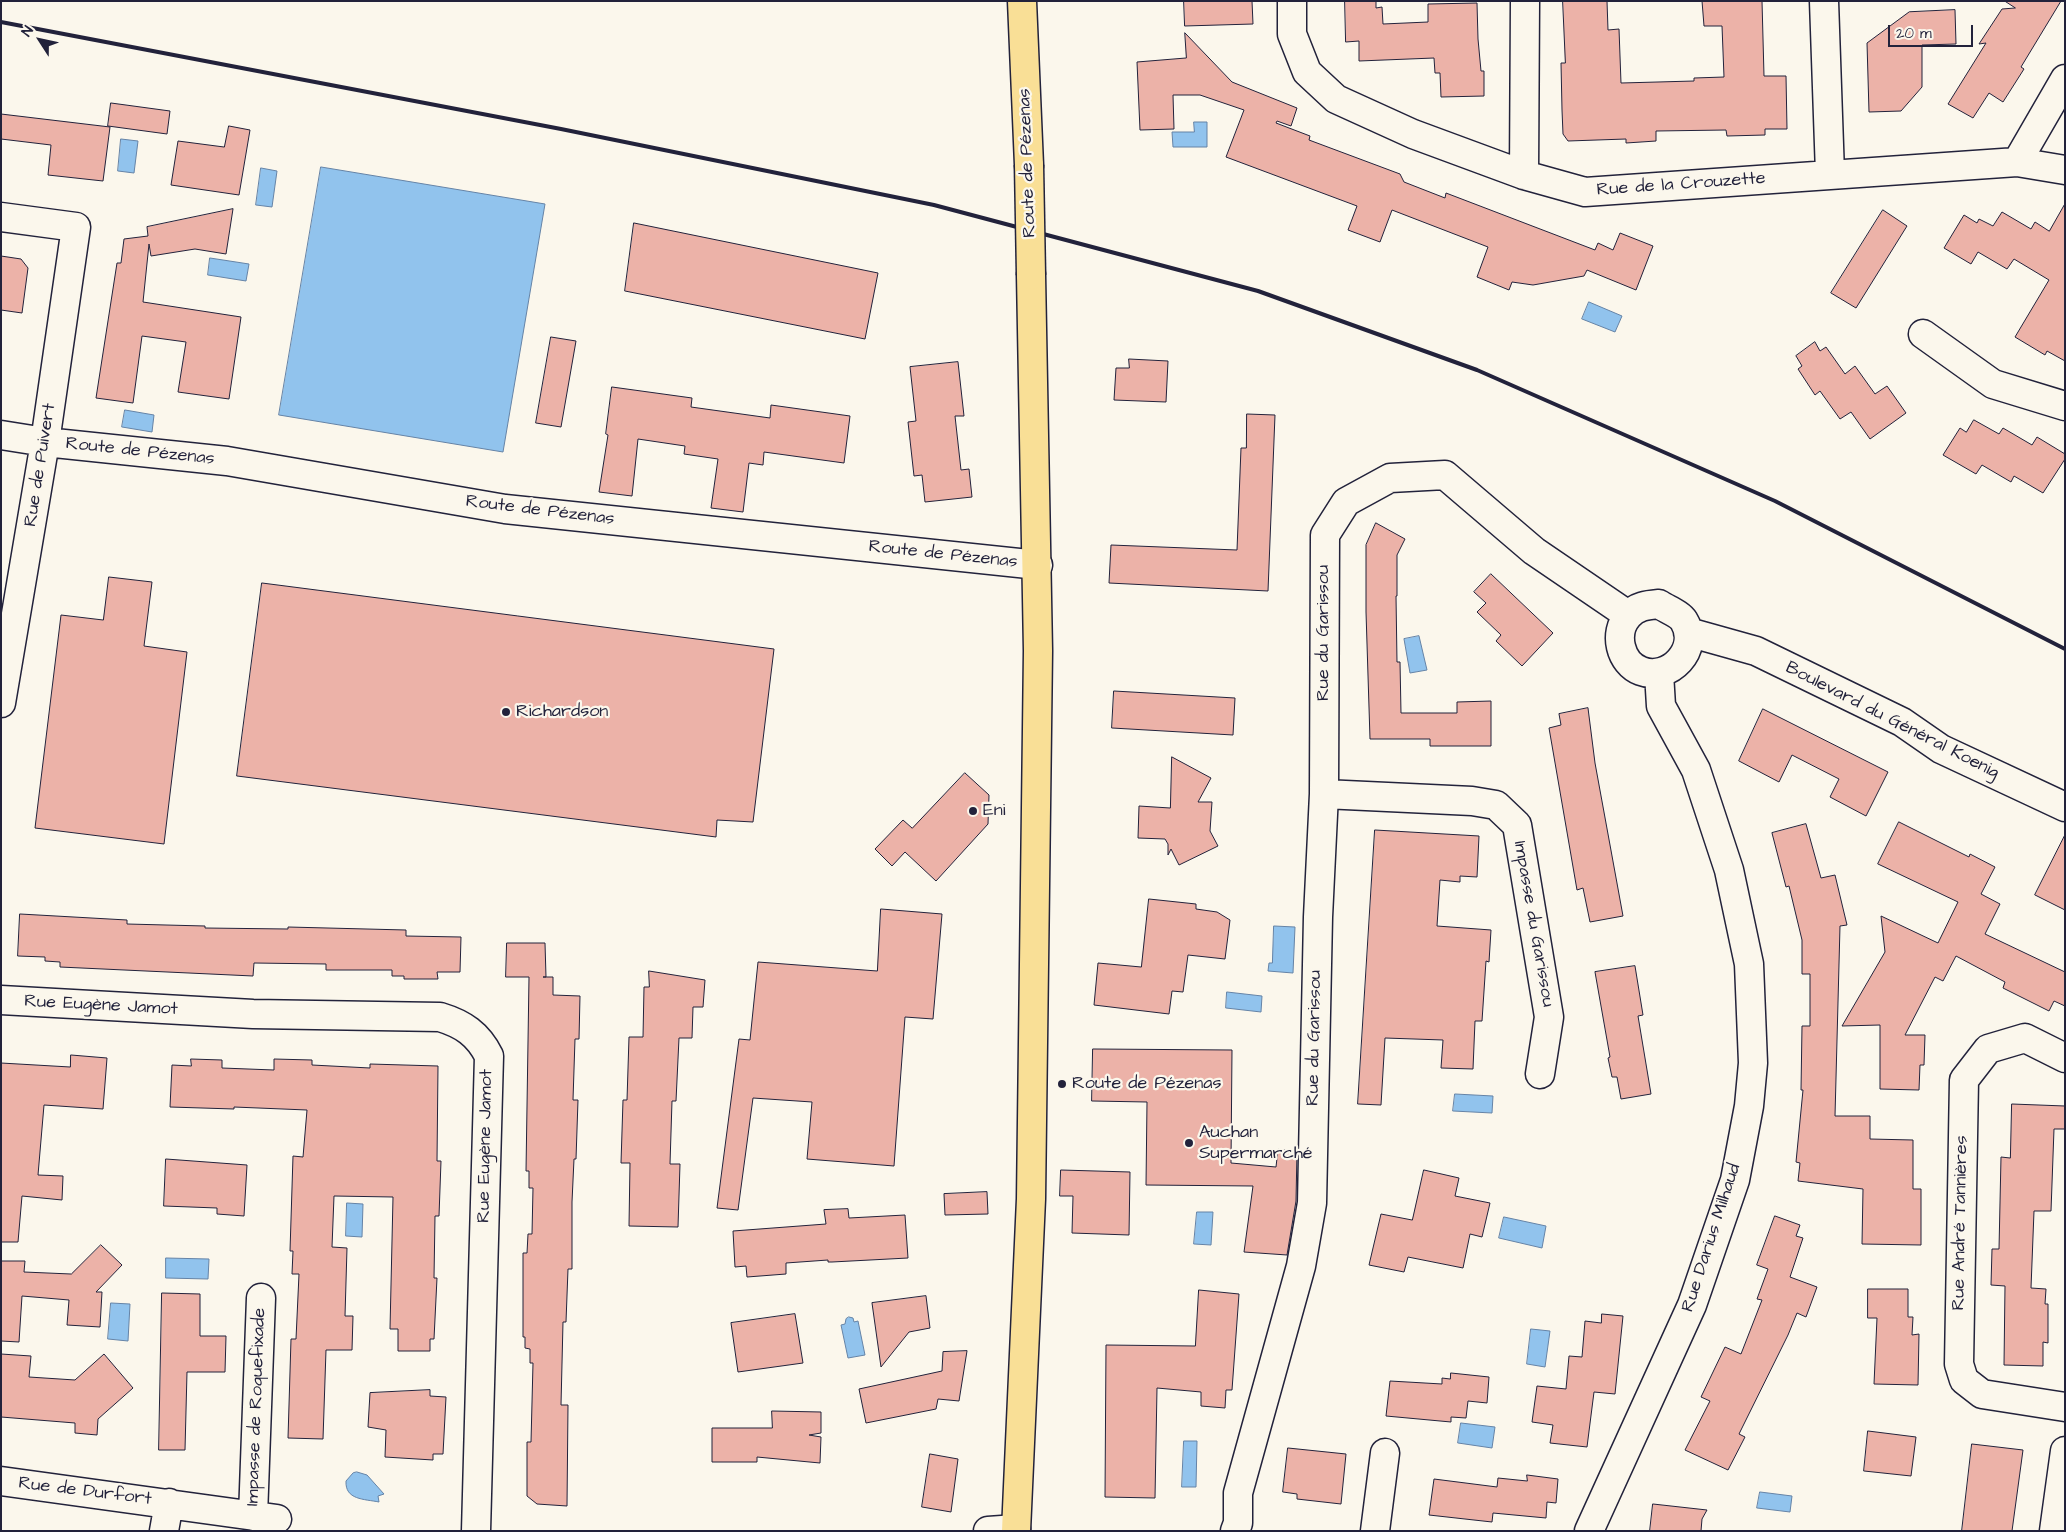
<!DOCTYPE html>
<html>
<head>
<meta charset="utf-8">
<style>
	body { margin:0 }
	#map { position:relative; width:2066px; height:1532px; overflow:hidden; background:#fbf7ec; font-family:"Architects Daughter",sans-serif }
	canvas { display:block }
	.frame { position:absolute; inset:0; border:2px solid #22223b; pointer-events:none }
	.north { position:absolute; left:15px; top:15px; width:50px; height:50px; -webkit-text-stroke:4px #fbf7ec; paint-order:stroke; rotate:305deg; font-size:14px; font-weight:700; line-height:20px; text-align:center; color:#22223b }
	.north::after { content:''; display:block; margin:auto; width:18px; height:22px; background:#22223b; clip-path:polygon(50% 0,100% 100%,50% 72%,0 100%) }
	.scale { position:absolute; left:1888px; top:25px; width:85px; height:22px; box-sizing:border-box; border:2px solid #22223b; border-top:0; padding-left:6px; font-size:15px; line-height:18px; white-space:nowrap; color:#22223b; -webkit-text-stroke:4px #fbf7ec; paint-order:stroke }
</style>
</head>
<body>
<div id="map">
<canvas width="2066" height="1532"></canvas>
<div class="frame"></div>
<div class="north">N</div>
<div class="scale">20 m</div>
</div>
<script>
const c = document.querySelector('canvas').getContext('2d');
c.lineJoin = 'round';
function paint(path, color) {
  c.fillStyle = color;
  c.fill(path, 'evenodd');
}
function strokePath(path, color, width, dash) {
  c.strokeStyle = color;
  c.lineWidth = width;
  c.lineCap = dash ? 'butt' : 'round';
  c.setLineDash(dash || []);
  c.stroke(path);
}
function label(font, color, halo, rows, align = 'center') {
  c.font = font + ' "Architects Daughter",sans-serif';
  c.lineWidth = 4.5;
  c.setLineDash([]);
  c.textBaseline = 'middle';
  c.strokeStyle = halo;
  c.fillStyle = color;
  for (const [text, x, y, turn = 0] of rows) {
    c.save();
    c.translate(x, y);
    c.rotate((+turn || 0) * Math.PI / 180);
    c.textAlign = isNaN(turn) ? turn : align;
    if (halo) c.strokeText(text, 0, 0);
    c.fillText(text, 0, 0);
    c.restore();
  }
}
const water = new Path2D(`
	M1194,122H1207V147H1173L1172,132H1194Z
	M121,139L138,141L134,173L118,171Z
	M321,167L545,204L503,452L279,415Z
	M261,168L277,171L272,207L256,205Z
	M210,258L249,264L246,281L208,275Z
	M1589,302L1622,316L1615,332L1582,319Z
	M125,410L154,415L152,432L122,427Z
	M1419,636L1427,670L1410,673L1404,639Z
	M1274,926L1295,927L1293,973L1268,971L1269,963H1272Z
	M1227,992L1262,996L1261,1012L1226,1008Z
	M1455,1094L1493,1096L1492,1113L1453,1111Z
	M347,1203L363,1204L362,1237L346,1236Z
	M1197,1212H1213L1211,1245L1194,1244Z
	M1504,1217L1546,1226L1542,1248L1499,1238Z
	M166,1258L209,1259L208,1279L166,1278Z
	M111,1303L130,1304L128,1341L108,1339Z
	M849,1317L853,1318L854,1322L858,1321L865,1355L848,1358L841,1325L845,1324L846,1319Z
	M1531,1329L1550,1331L1545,1367L1527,1364Z
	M1461,1423L1495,1427L1492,1448L1458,1443Z
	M1184,1441H1197L1196,1487H1182Z
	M357,1472L367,1475L384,1494L378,1496L379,1502C364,1499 345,1500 346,1481L353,1473Z
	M1760,1492L1792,1496L1790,1512L1757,1508Z`);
const building = new Path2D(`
	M1184,1H1252L1253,24L1185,26Z
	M1345,1H1376V8L1382,7L1383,24L1428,22V4L1477,3L1478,39L1481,71H1484V96L1441,97L1440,73H1435L1434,58L1359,61V41L1346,42Z
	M1563,1H1607L1608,30L1619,29L1621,83L1694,81V78L1724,77L1722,26H1704L1702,1H1762L1764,76H1786L1787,129H1765V135L1727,136L1726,130L1656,131V141L1626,143V139L1568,141L1563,134L1562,110L1561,63H1565Z
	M2005,1H2061L2021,67L2024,69L2003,102L1989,93L1973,118L1948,104L1986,43L1979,44L2002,9L2015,8Z
	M1955,10L1956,44L1922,45V87L1901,111L1869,112L1867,43L1909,12Z
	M1185,33L1232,82L1297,108L1291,126L1277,121L1276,123L1310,136L1309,140L1400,174L1404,182L1445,198L1446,193L1595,250L1598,243L1613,250L1620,233L1653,246L1636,290L1587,270L1584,276L1533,285L1512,282L1509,290L1477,277L1488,247L1392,210L1380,242L1348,230L1357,206L1226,157L1244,110L1200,95H1173L1174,129L1140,130L1137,62L1186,58Z
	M111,103L170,111L167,134L108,126Z
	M1,114L110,127L103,181L48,175L51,145L1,139Z
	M229,126L250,130L239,195L171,185L178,141L224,147Z
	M2065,204V361L2047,351L2045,355L2015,337L2049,280L2014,259L2007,269L1978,252L1971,264L1944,248L1964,215L1977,223L1979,219L1993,226L2002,212L2031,229L2035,222L2049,231Z
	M233,209L226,254L195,249L151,256L149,244L143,302L241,317L229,399L178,392L186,342L142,336L133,403L96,398L117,263H121L124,239L148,236L147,227Z
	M1883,210L1907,226L1856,308L1831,293Z
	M634,223L878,273L865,339L625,291Z
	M1,256L21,259L28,268L22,313L1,310Z
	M551,337L576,341L561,427L536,423Z
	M1815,342L1820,351L1826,347L1845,374L1855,366L1875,394L1887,386L1906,413L1870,439L1851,412L1840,419L1820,391L1815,395L1798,369L1802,366L1796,356Z
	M1129,359L1168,361L1166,402L1114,400L1116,368H1129Z
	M958,362L964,416H955L961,470L969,469L972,497L925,502L922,475L914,476L908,422L916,421L910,367Z
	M612,387L692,398L691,407L770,418L771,405L850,416L844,463L764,452L763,465L749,463L743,512L711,508L718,459L684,454L685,446L638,439L632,496L599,492L608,435L606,434Z
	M1247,414L1275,415L1268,591L1109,583L1111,545L1237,550L1241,448H1246Z
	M1974,420L1999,434L2003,428L2032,445L2037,437L2065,454V459L2043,493L2014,476L2011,482L1982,465L1976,474L1943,455L1960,428L1966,432Z
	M1376,523L1405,539L1397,555V596H1396L1397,662H1400L1401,713H1457V702L1491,701V746H1430V739H1370L1366,612V545Z
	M1491,574L1553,633L1522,666L1496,641L1501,635L1477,612L1486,603L1474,592Z
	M109,577L152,582L144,646L187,652L164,844L35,828L61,615L103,620Z
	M262,583L774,649L753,822L717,820L716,837L237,776Z
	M1114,691L1235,698L1233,735L1112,728Z
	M1588,708L1595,763L1623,916L1590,922L1583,888L1577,890L1549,728L1561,725L1559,714Z
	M1763,709L1888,772L1866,816L1830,797L1839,779L1792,755L1779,782L1739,761Z
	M1172,757L1211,778L1198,802H1212L1210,831L1218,846L1179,865L1171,849L1168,855V844L1165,839L1138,838L1139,806L1170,808Z
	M965,773L989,795L988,824L936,881L905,852L892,866L875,849L903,820L912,828Z
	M1899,822L1969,857L1970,854L1995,867L1981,894L2000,904L1985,934L2065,972V1006L2054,1001L2049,1011L2003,988L2005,982L1956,956L1943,981L1935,977L1905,1035H1925L1924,1065H1920L1919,1090L1880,1089V1025L1842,1026L1885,952L1881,916L1938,943L1958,902L1878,864Z
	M1806,824L1821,878L1835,875L1847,925L1840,926L1835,1116H1870V1139L1913,1140V1189H1921V1245L1862,1244L1863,1189L1798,1181L1800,1163L1796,1162L1803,1090H1801L1802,1026H1810V974H1802V940L1789,886L1786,887L1772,833Z
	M1375,830L1479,836L1477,877L1460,876V882L1440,880L1437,926L1491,930L1489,962L1486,961L1482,1021H1475L1473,1069L1441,1068L1443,1040L1385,1038L1381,1105L1358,1104Z
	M2065,835V910L2035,895Z
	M1149,899L1196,904V909L1217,912L1230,920L1225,959L1188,955L1183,992L1172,991L1169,1014L1094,1005L1098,963L1141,967Z
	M881,909L942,914L933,1019L905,1017L894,1166L807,1159L812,1102L753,1098L738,1210L717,1208L739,1039L750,1040L758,962L877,971Z
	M20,914L127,920V924L205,926V928L288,929V927L406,930V936L461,937L460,972H437L438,979H404V976H392V970H326V964L254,963L253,976L60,967V962L45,961V957L18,956Z
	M507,943H545L546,977H543H553V995L580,996L579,1039H575L573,1100H578L576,1159H574L572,1202V1269H568L566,1322H563L561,1405H568L567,1506L537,1504L527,1496V1442H531L533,1363H530V1349L525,1348V1337H523V1253H527L528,1234H532L533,1188H529V1171H526L529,977H506Z
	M1635,966L1643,1015L1638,1016L1651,1094L1621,1099L1617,1077H1612L1608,1058L1610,1057L1595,972Z
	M649,971L705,980L703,1007H693L692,1038H679L676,1101H672L670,1164H680L678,1227L629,1226L630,1163H621L623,1100H627L629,1037H643L644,987H649Z
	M1093,1049L1232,1050L1231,1163L1276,1167L1278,1149L1297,1151L1296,1201L1287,1255L1244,1252L1253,1186L1146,1185L1147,1102L1092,1101Z
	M71,1055L107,1058L103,1109L44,1105L38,1175L63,1176L62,1200L22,1196L18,1242H1V1063L70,1067Z
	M191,1059L222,1060V1068L274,1070V1059L312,1060V1065L370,1068V1064L438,1066L437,1161H441L439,1216H435L434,1278H437L434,1339H430V1351H398V1329H390L393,1197L334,1196L332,1247L347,1248L345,1316H353L352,1350H326L323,1439L288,1438L291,1339H296L299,1274H292L293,1251H290L293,1156L303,1157L307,1110L234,1107V1109L170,1107L172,1065L191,1066Z
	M2012,1104L2065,1106V1129H2054L2051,1211H2034L2031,1288L2046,1289L2045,1304H2048V1343L2043,1342V1366L2004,1365L2005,1286L1991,1285L1992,1249H1999L2001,1157L2010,1158Z
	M166,1159L247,1165L244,1216L217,1214V1208L164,1206Z
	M1061,1170L1130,1172L1129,1235L1072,1233L1073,1196H1060Z
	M1424,1170L1459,1178L1455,1196L1490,1203L1482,1237L1470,1234L1463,1268L1408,1257L1404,1272L1369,1265L1381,1214L1412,1220Z
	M987,1192L988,1214L945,1215L944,1194Z
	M848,1209L849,1218L905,1215L908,1258L832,1262H828V1260L786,1263V1274L747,1277L746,1266L735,1267L733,1231L826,1224L824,1210Z
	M1775,1216L1800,1225L1796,1236L1803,1238L1790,1277L1817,1287L1806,1317L1797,1313L1788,1335L1739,1434L1745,1437L1728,1470L1685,1450L1710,1401L1701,1397L1725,1347L1741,1354L1762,1300L1757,1299L1768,1269L1757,1265Z
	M101,1245L122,1265L96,1292H102L100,1327L67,1325L69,1300L22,1296L19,1342L1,1341V1261H25L24,1272L71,1274Z
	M1868,1289H1908V1317H1913L1912,1335L1919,1334L1918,1385L1874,1384L1877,1318H1868Z
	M1199,1290L1239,1294L1232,1390H1226L1225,1408L1201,1406V1392L1157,1388L1155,1498L1105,1497L1106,1345L1195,1346Z
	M162,1293L200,1294V1336H226L225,1372H187L185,1450H159Z
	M926,1296L930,1328L909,1332L881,1367L872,1303Z
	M795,1314L803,1363L738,1372L731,1323Z
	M1602,1314L1623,1316L1615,1394L1594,1392L1587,1447L1550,1443L1553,1425L1532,1422L1537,1386L1566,1389L1569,1356L1582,1357L1585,1321L1601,1323Z
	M967,1351L959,1401L938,1399L936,1409L866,1423L859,1389L942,1371L943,1352Z
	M1,1354L31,1356L29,1377L75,1380L104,1354L133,1388L98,1419L97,1435L75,1433V1423L1,1417Z
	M1451,1373L1489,1377L1487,1403L1468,1401L1466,1418L1451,1417V1422L1386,1416L1390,1381L1442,1384V1378L1450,1379Z
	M430,1390V1396L446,1397L443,1454H433V1460L385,1457L386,1430L368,1427L370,1393Z
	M772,1411L821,1412V1433L809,1435L821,1437L820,1463L757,1457V1462H712V1428H772Z
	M1868,1431L1916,1437L1911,1476L1864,1471Z
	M1972,1444L2023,1450L2012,1531H1962Z
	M1288,1448L1346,1454L1341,1504L1297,1499V1494L1283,1492Z
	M930,1454L958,1459L951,1512L922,1507Z
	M1527,1475L1558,1479L1556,1503L1547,1502L1546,1518L1493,1513L1492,1522L1429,1515L1434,1479L1497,1487L1498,1478L1527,1481Z
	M1653,1504L1707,1510L1702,1519L1701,1531H1650Z`);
const minor = new Path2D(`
	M1292,1V34L1307,72L1336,99L1413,134L1524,175L1585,192L2017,162L2065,170
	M1824,1L1830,174
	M2017,162L2065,79
	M1524,175L1525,1
	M1,217L76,227L45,442L1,703
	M1923,334L1993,384L2065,406
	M1,435L45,442L227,461L505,509L1038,565
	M1659,604C1666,609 1680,614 1684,621C1701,649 1669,682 1641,671C1620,663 1613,633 1628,616C1636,606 1648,605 1659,604Z
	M1688,632L1756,651L1902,722L1941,749L2065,807
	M1324,794L1472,801L1496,805L1517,825L1549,1017L1540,1074
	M1,1000L253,1014L440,1017C463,1024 478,1034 489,1056L476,1531
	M2065,1058L2025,1038L1988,1049L1964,1080L1959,1364L1964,1380L1982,1394L2065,1407
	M1,1481L277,1519
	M253,1516L261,1298
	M164,1531L169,1503
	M988,1531L1016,1529
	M1235,1531L1238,1523V1493L1301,1266L1312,1203L1318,917L1324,794L1325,535L1346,502L1390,478L1445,475L1534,551L1628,615
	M1375,1531L1385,1453
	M1589,1531L1692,1305L1735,1180L1749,1106L1753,1063L1749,964L1729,870L1696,770L1661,706L1659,673
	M2054,1531L2065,1451`);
const major = new Path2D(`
	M1022,1L1029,165
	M1016,1531L1031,1199L1038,651L1031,275`);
const rail = new Path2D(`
	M1,22L561,129L934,205L1258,291L1477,370L1775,501L2065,649`);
const majorBridge = new Path2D(`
	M1029,165L1031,275`);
const markers = [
	[506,712,5,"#22223b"],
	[973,811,5,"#22223b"],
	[1062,1084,5,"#22223b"],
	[1189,1143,5,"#22223b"]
];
const streetNames = [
	["Route de Pézenas",1028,163,-92],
	["Rue de la Crouzette",1681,185,-4],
	["Route de Pézenas",140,452,6],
	["Rue de Puivert",41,465,-81],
	["Route de Pézenas",540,511,7],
	["Route de Pézenas",943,555,6],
	["Rue du Garissou",1324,633,-90],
	["Boulevard du Général Koenig",1892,721,27],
	["Impasse du Garissou",1533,924,80],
	["Rue Eugène Jamot",101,1006,3],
	["Rue du Garissou",1315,1038,-89],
	["Rue Eugène Jamot",486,1146,-89],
	["Rue André Tannières",1961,1223,-89],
	["Rue Darius Milhaud",1712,1238,-72],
	["Impasse de Roquefixade",257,1407,-88],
	["Rue de Durfort",85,1492,7]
];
const poiNames = [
	["Richardson",516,712],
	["Eni",983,811],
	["Route de Pézenas",1072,1084],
	["Auchan",1199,1133],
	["Supermarché",1199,1154]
];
paint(water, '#91c3ed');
strokePath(water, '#6583a6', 1);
paint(building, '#ecb2a8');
strokePath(building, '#22223b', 1);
strokePath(minor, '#22223b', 31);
strokePath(major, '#22223b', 31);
strokePath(minor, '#fbf7ec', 28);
strokePath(major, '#f9df96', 28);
strokePath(rail, '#22223b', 4);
strokePath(majorBridge, '#22223b', 31, []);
strokePath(majorBridge, '#f9df96', 28);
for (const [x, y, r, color] of markers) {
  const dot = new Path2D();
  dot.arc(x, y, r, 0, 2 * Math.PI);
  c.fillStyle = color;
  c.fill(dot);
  strokePath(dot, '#fbf7ec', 2);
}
label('18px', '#22223b', '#fbf7ec', streetNames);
label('18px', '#22223b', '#fbf7ec', poiNames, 'left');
</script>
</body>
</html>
